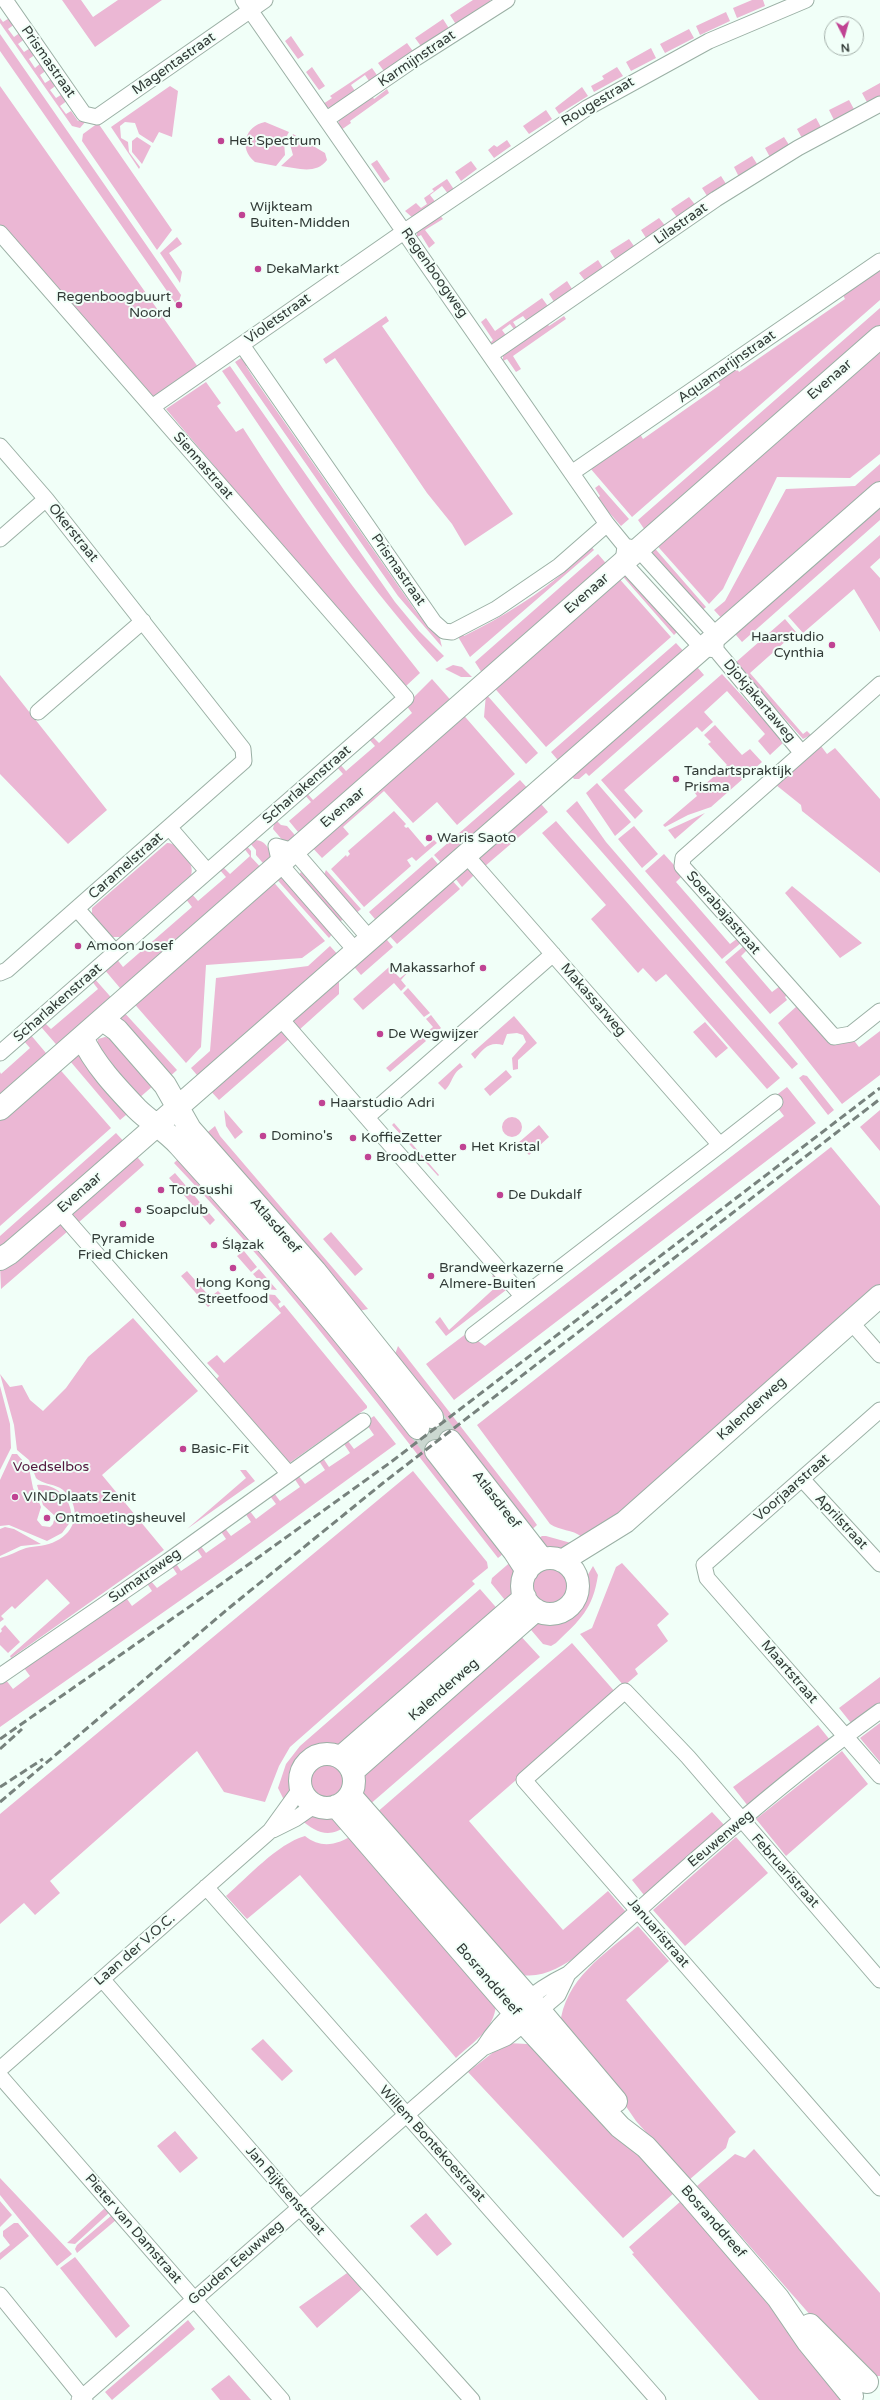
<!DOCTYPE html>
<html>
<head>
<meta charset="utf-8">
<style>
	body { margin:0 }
	#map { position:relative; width:880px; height:2400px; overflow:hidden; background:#f1fff8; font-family:"Varela Round",sans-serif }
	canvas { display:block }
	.north { position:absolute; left:824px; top:16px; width:40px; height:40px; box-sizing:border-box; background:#f1fff8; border:1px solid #a5b1ab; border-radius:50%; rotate:174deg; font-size:11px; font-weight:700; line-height:16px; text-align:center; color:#323b37 }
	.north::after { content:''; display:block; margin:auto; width:14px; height:18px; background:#c04393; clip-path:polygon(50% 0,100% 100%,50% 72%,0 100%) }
</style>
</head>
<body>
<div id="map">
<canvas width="880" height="2400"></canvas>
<div class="north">N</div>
</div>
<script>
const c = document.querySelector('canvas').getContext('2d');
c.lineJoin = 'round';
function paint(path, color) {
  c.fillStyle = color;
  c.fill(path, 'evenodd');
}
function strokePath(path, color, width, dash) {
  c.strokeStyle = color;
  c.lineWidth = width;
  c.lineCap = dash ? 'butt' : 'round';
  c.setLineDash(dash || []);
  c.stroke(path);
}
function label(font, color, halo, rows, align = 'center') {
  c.font = font + ' "Varela Round",sans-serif';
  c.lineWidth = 4;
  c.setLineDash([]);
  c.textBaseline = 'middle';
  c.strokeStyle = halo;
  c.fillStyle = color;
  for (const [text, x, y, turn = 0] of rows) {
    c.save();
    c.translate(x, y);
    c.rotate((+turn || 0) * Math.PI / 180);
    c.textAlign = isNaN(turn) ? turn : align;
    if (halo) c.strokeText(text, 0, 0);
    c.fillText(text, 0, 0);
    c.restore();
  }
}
const green = new Path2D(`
	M62,0H81L93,17L118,0H162L95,47Z
	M473,0H490L493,4L457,26L450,15Z
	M752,0H763L765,6L737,18L733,8Z
	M726,12L730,21L700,35L696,26Z
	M11,17L15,24L8,29L14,37L21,32L26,38L18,44L24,52L32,47L36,54L29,59L35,68L42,62L47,70L40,75L45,83L53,78L58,84L50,90L56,98L64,93L68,100L60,106L66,114L71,111L78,121L82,118L86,121L80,128L72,126L0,23V18L3,22Z
	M443,19L450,30L423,49L415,38Z
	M689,29L694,38L665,53L660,44Z
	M0,34L181,295L179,301L176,304L0,51Z
	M291,36L304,55L298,59L285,41Z
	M407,43L415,54L386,74L378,63Z
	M651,48L656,58L631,71L626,62Z
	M312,67L325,86L319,90L306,72Z
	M617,67L623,76L594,92L591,86L604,79L602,76Z
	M372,68L379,78L371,84L365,75L351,85L357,94L330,108L325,107L323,104L332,98L330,96Z
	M880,83V98L868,104L862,93Z
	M0,86L198,367L151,400L0,226Z
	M170,86L178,91L172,137L159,132L153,143L139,134L135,123L125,122L120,126L121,138L128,142L129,152L140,167L139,169L111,127Z
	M582,87L588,96L559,114L555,108Z
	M387,89L389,93L350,121L351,123L341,130L338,126L339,120L371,94L374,99Z
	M849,100L855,111L835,122L829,110Z
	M546,110L552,119L529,134L523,126Z
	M816,118L822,129L803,140L797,129Z
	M265,122L289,132L284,141L285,155L276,166L255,162C238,148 245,126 265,122Z
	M98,123L172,230L157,250L82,141L83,134Z
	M293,134L325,153L327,160C316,175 297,168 281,166L293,155L289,141Z
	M137,137L151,146L142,164L132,152V141Z
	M784,137L791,148L771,159L765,148Z
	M507,140L511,146L494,158L488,150L494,145L497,147Z
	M752,156L759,167L740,179L734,167Z
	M377,160L390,179L384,183L371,164Z
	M471,161L477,169L461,181L455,172Z
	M721,176L728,187L709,199L702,188Z
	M447,179L455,191L449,195L442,186L430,195L437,204L414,219L405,211L416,203L421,208L427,204L424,198L434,191L432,189Z
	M689,197L697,207L679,220L671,209Z
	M438,213L443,219L425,230L435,243L429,248L421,235L417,237V231Z
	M659,218L667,228L648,241L641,230Z
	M177,237L182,244L169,253L182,272L180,283L160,253Z
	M629,239L636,249L617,262L610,251Z
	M598,260L605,271L587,283L579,273Z
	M880,267V300L632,517L590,468L640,434L643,439L720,385L717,380L736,367L739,372L845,299L842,293Z
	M567,281L574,292L556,305L549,294Z
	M542,298L550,309L529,324L523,316L513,322L519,331L516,332L510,324L502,330L508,338L496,344L490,343L493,340L481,322L486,318L495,331Z
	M880,308V333L649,536L638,520Z
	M386,316L389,321L382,326L513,514L465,546L452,524L427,493L335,358L326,364L323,359Z
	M564,316L566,319L513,356L521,369L516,372L507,359L503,361V354L546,322L549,326Z
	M880,343V454L850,478L777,477L723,589L709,604L653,541Z
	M244,356L250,364L246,366L253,377L415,610L424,621L427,620L439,635L442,647L398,596L235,362Z
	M230,366L395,602L419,631L444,656L437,662C355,573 290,470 222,371Z
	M206,382L221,403L217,406L236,432L243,428C297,513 357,594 420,673L406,686L400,685L166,409Z
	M880,464V487L725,622L714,610L725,601L786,489L855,486Z
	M599,485L629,519L621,526L597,499L600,496L595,488Z
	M880,497V520L742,642L730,628Z
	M880,535V558L870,567L880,578V632L854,589L803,633L788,616Z
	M651,544L706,607L700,612L648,552Z
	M590,545L594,550L470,657L457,635L462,632L464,636C502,617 539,595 571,566L569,563Z
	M598,554L610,568L482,673L475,662Z
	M622,569L680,629L674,635L619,572Z
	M616,575L671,637L546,747L491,684Z
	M785,619L796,632L750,673L803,734L807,731L811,735L803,739L735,663Z
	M676,643L688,656L562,765L551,752Z
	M692,661L704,675L589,776L586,773L579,779H574L568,771Z
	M453,665L462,667L472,677H461L445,669Z
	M722,674L784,742L770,755L758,741L765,734L727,691L704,712L713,722L702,732L697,727L624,790L643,811L635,819L601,780Z
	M0,675L107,810L68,844L0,774Z
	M432,679L455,705L303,838L289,821L311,802L304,794L306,792L313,800L343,774L336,766L339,763L346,771L375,746L368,738L371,735L379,743L412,713L406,705Z
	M486,694L538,753L526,764L484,717Z
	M460,711L515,774L457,825L437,802L413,823L384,791L343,827L349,834L322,858L309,844Z
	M715,725L742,755L750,749L762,762L711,807L688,815L665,827L663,825L697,796L695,793L727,765L708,744L711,742L704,735Z
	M821,746L827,754L835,748L880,799V873L802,811L801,805L776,785Z
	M520,780L531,792L445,867L434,855Z
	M597,783L631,822L615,836L586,793Z
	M536,798L548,812L484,867L478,859Z
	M577,801L606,842L798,1064L792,1069L566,811Z
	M394,811L406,824L404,826L406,828L408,827L425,847L434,840L437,843L416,861L412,857L407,860L411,866L364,907L331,869L346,855L347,857L350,854L348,851Z
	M705,813L675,839L668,830Z
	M275,819L281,825L287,826L300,841L284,842L273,829Z
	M556,821L755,1049L780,1078L767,1089L666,974L656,982L643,968L638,973L591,919L606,905L542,833Z
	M634,826L658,854L642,868L618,839Z
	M254,840C264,839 269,848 272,856L268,869L256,855V850L249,842Z
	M167,843C178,842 196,864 191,875L120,937H112L92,914V908Z
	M246,845L251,851V857L265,872L125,994L104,969L116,958L123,967L192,907L185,898L191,893L198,901L226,877L219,869L222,866L230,874L250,856L243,847Z
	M664,854L683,875L676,882L730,944L738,938L742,942L722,959L645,871Z
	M432,857L443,870L380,925L369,912Z
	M467,867L475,874L462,887L451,873Z
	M326,870L361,909L354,915L323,877Z
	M278,872L334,932L329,938L273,875Z
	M301,872L343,919L340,922L299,875Z
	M448,876L460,889L397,944L385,931Z
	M270,878L325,941L302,958L206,965L201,1047L186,1063L131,1000Z
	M792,886L862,943L840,958L785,893Z
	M382,934L393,947L361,975L350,962Z
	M745,945L748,949L741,956L772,992L780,986L788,994L785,997L787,1000L770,1014L725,962Z
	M330,946L341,958L202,1081L191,1068L210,1051L216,978L308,966Z
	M389,967L400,978L408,972L401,980L406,986L401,991L394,983L363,1010L353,999Z
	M339,971V994L299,1030L293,1022L296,1009Z
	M94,978L116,1003L61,1050L42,1028V1023L44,1022L51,1029L98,989L91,980Z
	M408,988L430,1013L424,1017L403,993Z
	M797,1006L852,1038L859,1047L880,1031V1075L842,1104L778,1023Z
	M121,1009L177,1070L166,1080L117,1024Z
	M431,1015L441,1028L427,1040L423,1035L433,1027L426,1019Z
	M514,1016L537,1043L518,1060V1069L513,1070L512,1058L526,1042L523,1035L517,1033L507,1034L503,1045C489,1041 483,1049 475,1059L471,1054Z
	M705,1022L728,1048L716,1058L693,1032Z
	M282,1030L290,1038L219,1100L207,1087Z
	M30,1034L51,1059L0,1104V1072L1,1074L30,1048L23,1040Z
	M105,1037L111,1038L154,1085L138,1099L96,1047L98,1039Z
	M422,1037L426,1041L390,1072L386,1068Z
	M79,1047L132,1110L120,1120L70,1061Z
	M460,1063L463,1067C452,1072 453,1083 445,1090L438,1083Z
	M56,1065L111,1128L0,1226V1114Z
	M506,1070L512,1077L490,1096L484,1089Z
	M803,1075L807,1076L834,1110L828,1115L799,1078Z
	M787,1087L816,1123L454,1400L426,1364L467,1333L485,1346L784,1116L777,1107L774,1097Z
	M224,1110L243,1132L235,1139L226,1126Z
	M880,1110V1151L860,1127Z
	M502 1127a10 10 0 1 1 20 0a10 10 0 1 1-20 0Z
	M394,1123L439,1175L438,1176L392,1125Z
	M539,1125L549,1137L529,1155L518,1143Z
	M215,1126L220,1136L368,1309L359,1311L202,1137Z
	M116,1133L128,1146L0,1254V1236Z
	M831,1147L880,1206V1290L634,1505L582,1537C572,1529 560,1531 550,1524L477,1425Z
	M133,1152L144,1165L78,1223L71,1215L73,1205Z
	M183,1154L384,1390L502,1542L508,1550L498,1558C393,1424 291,1286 174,1163Z
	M175,1173L215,1220L210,1225L169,1178Z
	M60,1224L68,1231L1,1289L0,1264Z
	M331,1232L363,1269L355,1276L323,1239Z
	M244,1251L257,1267L251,1272L237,1256Z
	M259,1269L277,1290L266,1289L253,1274Z
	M187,1271L210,1297L218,1291L222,1295L208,1307L181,1276Z
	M497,1272L510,1287L446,1336L435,1322L440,1317L449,1330L499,1284L492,1276Z
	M264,1294L275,1295L281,1302L278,1304L280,1308L284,1305L367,1406V1408L288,1464L215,1381L219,1376L207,1363L217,1355L224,1363L281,1313Z
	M133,1318L198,1391L102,1475L164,1550L11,1658L10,1656L70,1603L47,1579L15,1609L12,1606L1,1616L4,1619L0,1622V1558C9,1556 17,1551 26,1548C35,1546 47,1546 56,1541C76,1532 81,1509 66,1493C58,1483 45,1486 36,1478L29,1460L17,1450L14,1425L0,1374L10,1387L22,1385L30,1400L43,1411L66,1388L88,1357Z
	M398,1346L532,1518L537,1525L527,1534L397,1366L394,1357Z
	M0,1386L10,1424L11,1448L0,1470Z
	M374,1416L396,1444L232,1564L0,1727V1684L6,1680L13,1689L30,1676L24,1668L125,1596L132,1606L152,1591L146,1582L150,1580L157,1588L177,1574L171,1565L175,1562L181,1571L202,1557L196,1548L200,1545L206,1553L226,1539L220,1530L224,1527L231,1536L251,1522L245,1513L249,1510L256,1519L276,1504L270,1496L274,1493L280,1501L300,1487L294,1478L298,1475L305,1484L325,1470L319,1461L323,1458L329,1467L350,1453L344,1444L348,1441L354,1449L374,1435L365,1422Z
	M12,1454H17L29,1468L33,1488L41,1507L37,1520L42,1526L50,1527L53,1524L55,1516L43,1505L37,1485C57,1483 74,1501 71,1521L62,1533L47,1541L9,1525L0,1526V1480Z
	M240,1470H246L255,1481L187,1529L246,1478Z
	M413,1471L487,1562L488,1568L472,1581L475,1584L290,1747L279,1766L265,1802L224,1792L197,1751L50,1881L60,1893L35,1915L24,1903L0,1924V1814Z
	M5,1527L14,1529L41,1544L21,1546L0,1556V1529Z
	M542,1536H546L571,1543L563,1553C547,1551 548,1550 539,1538Z
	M514,1559C518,1577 517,1588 509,1605L491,1583L492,1578Z
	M622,1563L669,1614L657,1625L668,1641L635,1669L638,1674L624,1686L580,1634L592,1628L616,1567Z
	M593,1566L598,1575C593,1609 580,1620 556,1643L551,1646L543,1644L526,1624L541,1619H559L575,1610L583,1598L586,1578Z
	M532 1586a19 19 0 1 1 38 0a19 19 0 1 1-38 0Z
	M480,1589L501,1613L335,1748C289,1749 301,1771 285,1802L278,1788L286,1764L300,1746Z
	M5,1625L20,1642L8,1653L0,1645V1633L2,1631L1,1629Z
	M517,1632L540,1657L368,1806L361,1792V1775Z
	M572,1643L616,1693L469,1821L563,1930L608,1891L626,1912C598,1936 561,1981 522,1975L375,1814Z
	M880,1677V1703L851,1723L839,1708Z
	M880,1723V1762L860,1738Z
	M818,1725L830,1740L748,1806L733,1787Z
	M842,1751L868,1784L786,1856L756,1819Z
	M309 1782a18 18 0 1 1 36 0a18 18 0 1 1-36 0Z
	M712,1812L726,1827L644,1895L632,1880Z
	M314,1815L334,1818L346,1826C329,1839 315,1832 300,1819Z
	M354,1834L496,2005C494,2030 473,2042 456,2058L300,1875L247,1919L226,1896C248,1877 277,1844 305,1836C321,1849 338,1845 354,1834Z
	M736,1837L768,1873L685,1946L653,1910Z
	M638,1926L669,1961L626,2000L736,2132L729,2138L726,2148L689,2180L636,2121L612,2086L560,2026C564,1979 605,1954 638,1926Z
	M263,2039L293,2071L282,2081L251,2049Z
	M508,2043L527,2044L543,2053L674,2193L623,2238L468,2072L500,2047Z
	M175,2131L198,2158L180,2173L157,2146Z
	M754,2149L880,2293V2376H874L812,2317L697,2186L735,2154L745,2158Z
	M0,2178L72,2254L57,2266L0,2195Z
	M0,2201L12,2215L0,2227Z
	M681,2201L796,2337L843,2400H759L632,2254L634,2253L629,2247Z
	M106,2207L110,2212L75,2244L67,2243Z
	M426,2213L452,2244L437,2256L410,2226Z
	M112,2215L116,2220L77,2253L75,2249L77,2245Z
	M14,2223H18L29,2236L0,2260V2253L10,2245L3,2236V2231Z
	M75,2257L130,2326L116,2338L60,2268Z
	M347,2273L362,2289L317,2328L299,2307Z
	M188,2320L195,2329L112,2400L105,2392Z
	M229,2375L251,2400H220L211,2389Z`);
const secondaryTunnel = new Path2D(`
	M432,1417L450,1441
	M418,1428L436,1451`);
const street = new Path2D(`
	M5,0L84,114L97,117L265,0
	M243,0L607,524L625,546
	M327,119L416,58L507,0
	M0,233L406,698L0,1053
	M242,345L434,622L444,631L452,632L496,609L559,566L607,524
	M490,355L716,199L798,148L880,104
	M152,407L405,231L587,108L709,41L806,0
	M0,446L46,499L243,749L244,761L7,970L0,973
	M573,472L880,261
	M0,539L46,499
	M625,546L638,549L716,635V650L702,648L623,562Z
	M716,650L801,752
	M880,684L683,858L682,866L834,1037L851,1034L880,1011
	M38,712L143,621
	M169,827L207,871
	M466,855L720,1145L473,1335
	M77,909L115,952
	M356,951L280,864L276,846L294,851L370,939
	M280,1018L517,1290L527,1293
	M367,1117L553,954
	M720,1145L775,1102
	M59,1211L289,1474
	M850,1321L880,1355
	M880,1410L704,1565L707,1578L880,1776
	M802,1479L880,1564
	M0,1676L168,1561L363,1421
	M273,1830L295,1819L315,1805
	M206,1887L658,2400
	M102,1979L300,2208L472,2400
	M880,1980L688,1757L625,1691L524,1780L880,2188
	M483,2048C504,2015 533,1991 568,1974C668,1883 770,1790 880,1711
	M0,2069L270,1831L301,1788
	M0,2076L282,2400
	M0,2295L85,2400
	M79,2400L483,2048L506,2038L525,2023L558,1995L568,1974`);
const secondary = new Path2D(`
	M103,1020L117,1030L165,1085L190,1129L315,1271L432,1417
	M82,1037C94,1064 117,1088 137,1109C150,1122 167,1131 180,1146C263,1237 343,1330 418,1428
	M0,1109L880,337
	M0,1259L10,1253L59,1211L880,493
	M450,1441L542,1559
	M436,1451L514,1551L527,1571
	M522 1586a28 28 0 1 1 56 0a28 28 0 1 1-56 0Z
	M562,1561L625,1522L880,1296
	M300 1781a27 27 0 1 1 54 0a27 27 0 1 1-54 0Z
	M341,1757L525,1597
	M353,1771L536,1610
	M350,1795L529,1998L616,2101
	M336,1806L513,2011L620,2127L646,2147L692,2198L778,2298L808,2342L852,2396
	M810,2325L867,2382`);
const rail = new Path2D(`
	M0,1739L199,1600L391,1462L880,1088
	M0,1749L22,1729
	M0,1787L43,1759
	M0,1802L229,1608L383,1483L880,1099`);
const markers = [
	[221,141,4,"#c04393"],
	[242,215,4,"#c04393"],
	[258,269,4,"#c04393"],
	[179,305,4,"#c04393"],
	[832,645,4,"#c04393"],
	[676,779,4,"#c04393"],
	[429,838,4,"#c04393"],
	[78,946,4,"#c04393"],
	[483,968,4,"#c04393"],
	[380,1034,4,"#c04393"],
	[322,1103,4,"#c04393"],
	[263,1136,4,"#c04393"],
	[353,1138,4,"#c04393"],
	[463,1147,4,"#c04393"],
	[368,1157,4,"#c04393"],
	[161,1190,4,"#c04393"],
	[500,1195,4,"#c04393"],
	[138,1210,4,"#c04393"],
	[123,1224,4,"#c04393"],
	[214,1245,4,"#c04393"],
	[233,1268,4,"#c04393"],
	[431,1276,4,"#c04393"],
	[183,1449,4,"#c04393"],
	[15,1497,4,"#c04393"],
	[47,1518,4,"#c04393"]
];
const streetNames = [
	["Karmijnstraat",417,59,-34],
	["Prismastraat",48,62,55],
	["Magentastraat",174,64,-35],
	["Rougestraat",598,102,-31],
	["Lilastraat",681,224,-35],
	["Regenboogweg",434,273,55],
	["Violetstraat",278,319,-35],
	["Aquamarijnstraat",727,367,-35],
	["Evenaar",830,380,-41],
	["Siennastraat",203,466,49],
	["Okerstraat",73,533,51],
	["Prismastraat",398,570,55],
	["Evenaar",587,594,-41],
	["Djokjakartaweg",759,701,50],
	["Scharlakenstraat",307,785,-41],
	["Evenaar",343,808,-41],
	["Caramelstraat",126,866,-41],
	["Soerabajastraat",723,913,49],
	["Makassarweg",593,1000,49],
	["Scharlakenstraat",58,1003,-41],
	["Evenaar",80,1193,-41],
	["Atlasdreef",275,1226,49],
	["Kalenderweg",752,1409,-42],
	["Voorjaarstraat",792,1488,-41],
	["Atlasdreef",496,1500,52],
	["Aprilstraat",841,1522,47],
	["Sumatraweg",145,1576,-35],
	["Maartstraat",789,1672,49],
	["Kalenderweg",444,1690,-41],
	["Eeuwenweg",721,1839,-40],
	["Februaristraat",785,1871,48],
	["Januaristraat",658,1933,49],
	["Laan der V.O.C.",135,1950,-41],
	["Bosranddreef",488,1980,49],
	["Willem Bontekoestraat",432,2144,48],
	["Jan Rijksenstraat",285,2191,49],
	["Bosranddreef",713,2222,49],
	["Pieter van Damstraat",133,2229,49],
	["Gouden Eeuwweg",236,2263,-41]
];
const poiNames = [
	["Het Spectrum",229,141],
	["Wijkteam",250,207],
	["Buiten-Midden",250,223],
	["DekaMarkt",266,269],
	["Regenboogbuurt",171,297,"right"],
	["Noord",171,313,"right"],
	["Haarstudio",824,637,"right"],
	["Cynthia",824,653,"right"],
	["Tandartspraktijk",684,771],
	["Prisma",684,787],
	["Waris Saoto",437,838],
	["Amoon Josef",86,946],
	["Makassarhof",475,968,"right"],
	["De Wegwijzer",388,1034],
	["Haarstudio Adri",330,1103],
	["Domino's",271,1136],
	["KoffieZetter",361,1138],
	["Het Kristal",471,1147],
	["BroodLetter",376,1157],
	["Torosushi",169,1190],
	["De Dukdalf",508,1195],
	["Soapclub",146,1210],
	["Pyramide",123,1239,"center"],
	["Fried Chicken",123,1255,"center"],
	["Ślązak",222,1245],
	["Brandweerkazerne",439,1268],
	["Almere-Buiten",439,1284],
	["Hong Kong",233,1283,"center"],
	["Streetfood",233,1299,"center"],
	["Basic-Fit",191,1449],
	["VINDplaats Zenit",23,1497],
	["Ontmoetingsheuvel",55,1518]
];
const parkNames = [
	["Voedselbos",51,1467]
];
paint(green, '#ebb7d4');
strokePath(secondaryTunnel, '#cbd8d1', 22, [22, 11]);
strokePath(street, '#9bb0a5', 17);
strokePath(secondary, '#9bb0a5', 24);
strokePath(street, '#fff', 15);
strokePath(secondary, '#fff', 22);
strokePath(rail, '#77827d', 3, [8, 4]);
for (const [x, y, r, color] of markers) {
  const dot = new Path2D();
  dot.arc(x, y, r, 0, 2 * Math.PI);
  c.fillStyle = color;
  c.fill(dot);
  strokePath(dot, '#f1fff8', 1.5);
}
label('14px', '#323b37', '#f1fff8', streetNames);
label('14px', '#323b37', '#f1fff8', poiNames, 'left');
label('14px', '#53173e', '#f1fff8', parkNames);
</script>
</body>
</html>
